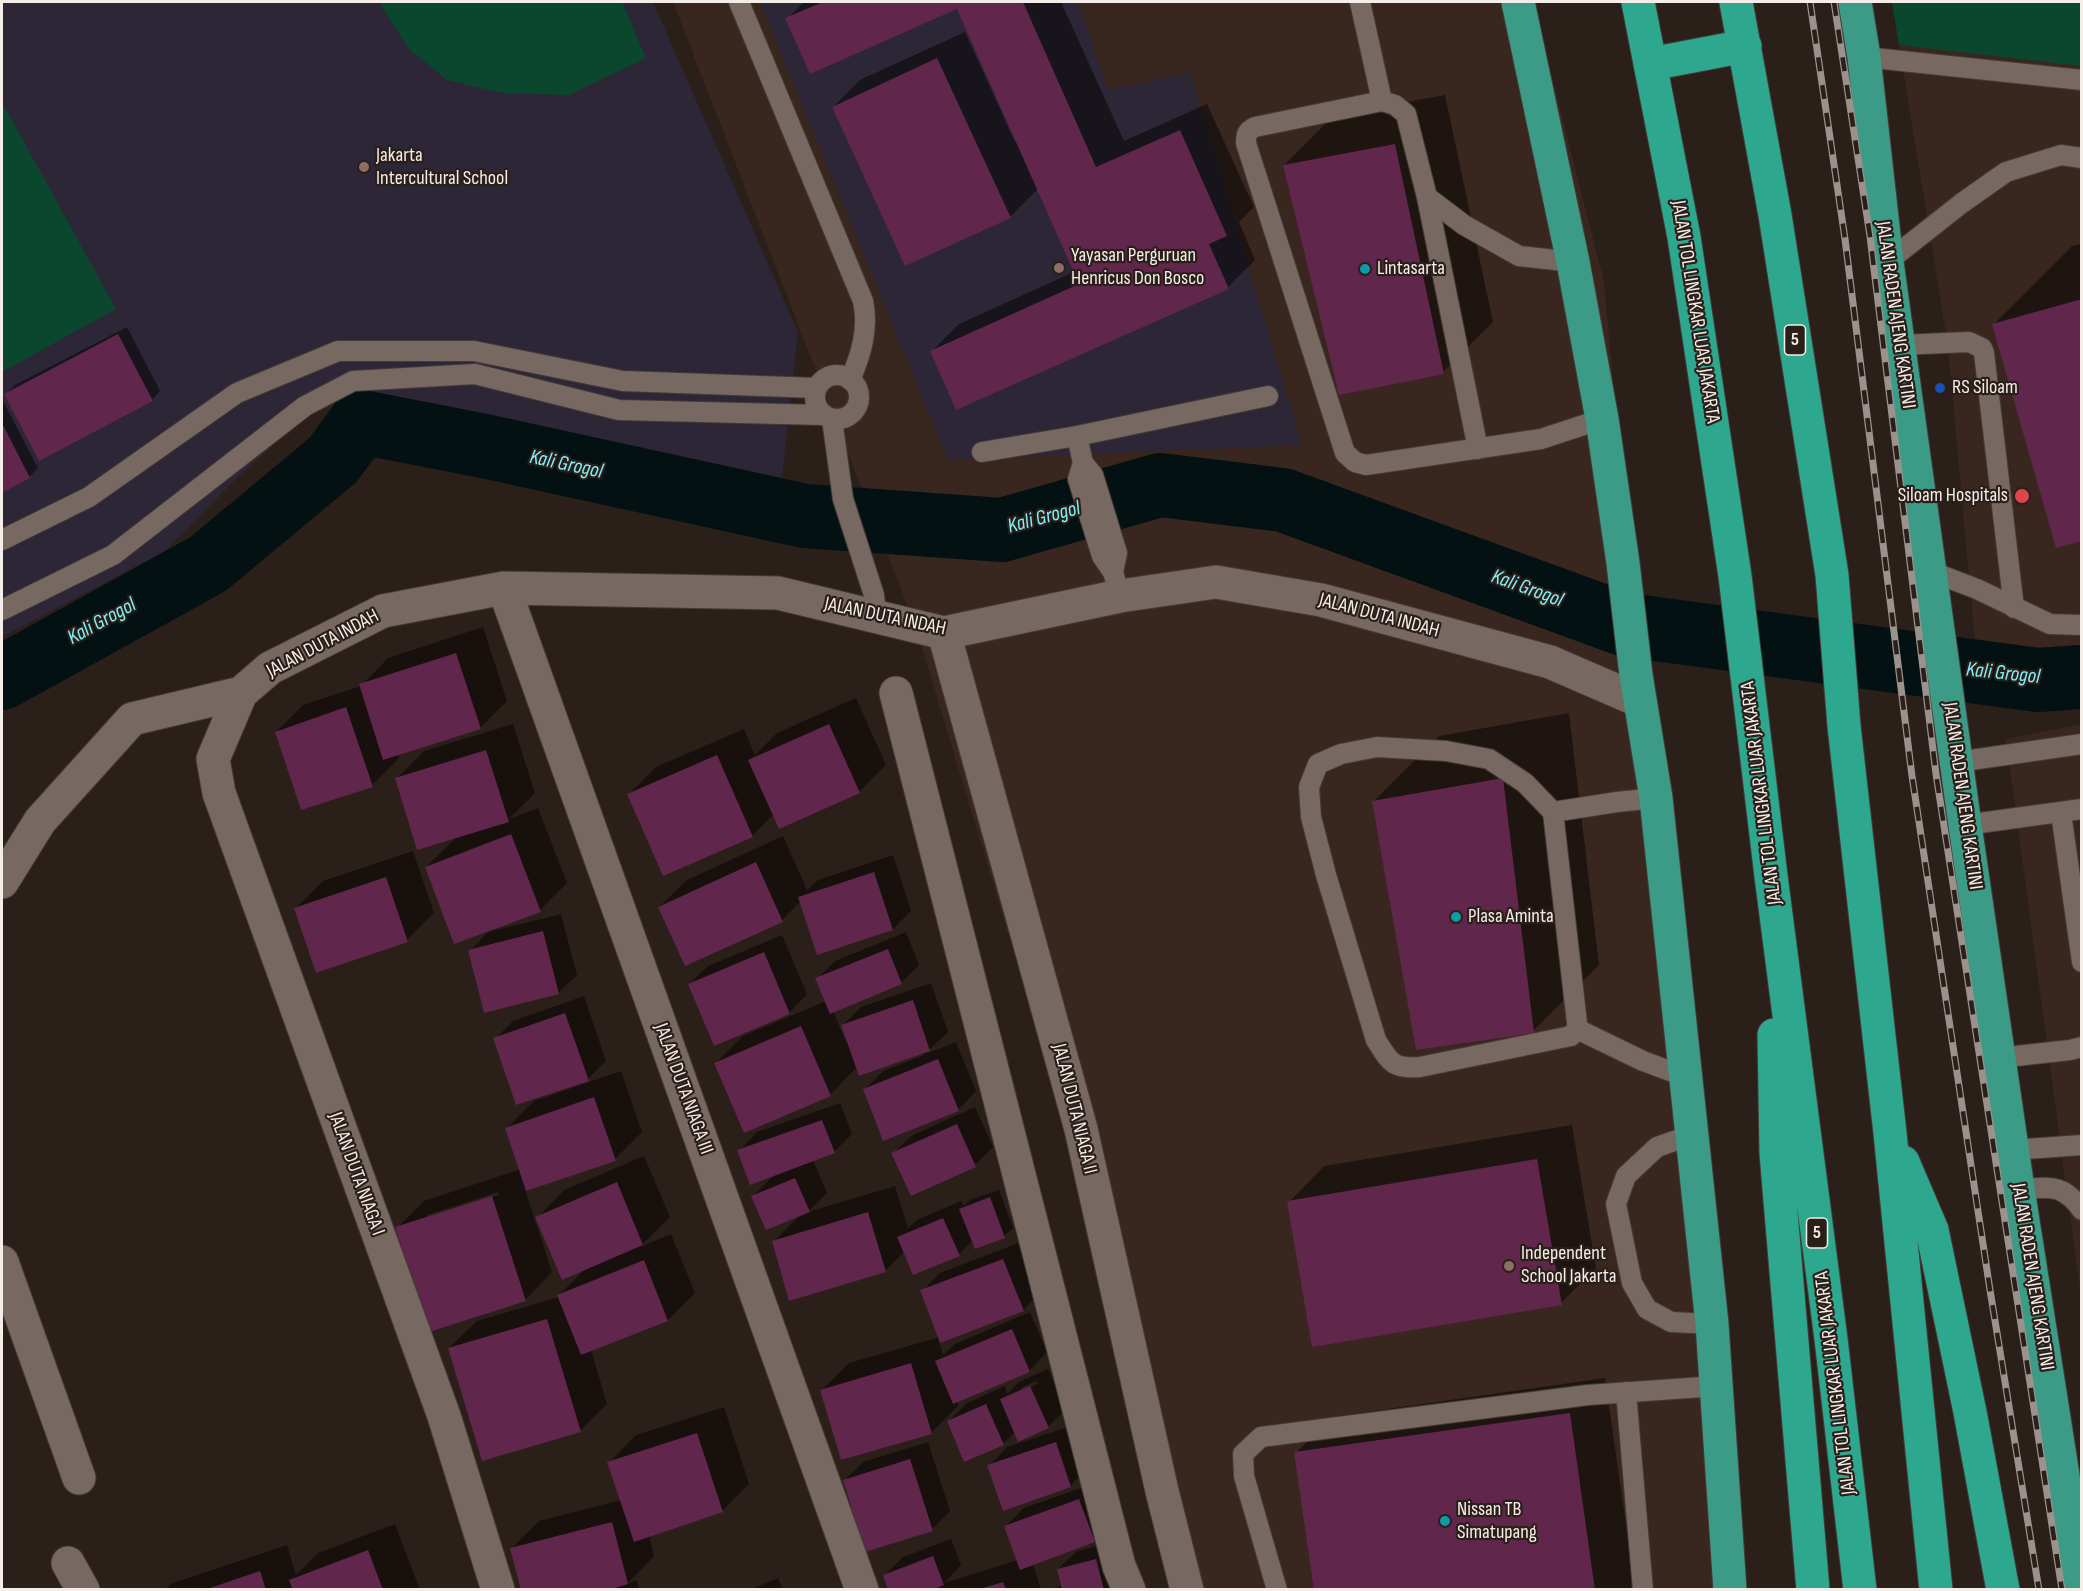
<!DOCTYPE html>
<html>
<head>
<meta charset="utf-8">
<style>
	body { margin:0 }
	#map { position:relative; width:2083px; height:1591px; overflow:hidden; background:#2b1f1a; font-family:"Sofia Sans Condensed",sans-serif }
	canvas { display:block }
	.frame { position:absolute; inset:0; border:3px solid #f5ede9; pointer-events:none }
</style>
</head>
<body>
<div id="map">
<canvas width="2083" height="1591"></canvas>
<div class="frame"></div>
</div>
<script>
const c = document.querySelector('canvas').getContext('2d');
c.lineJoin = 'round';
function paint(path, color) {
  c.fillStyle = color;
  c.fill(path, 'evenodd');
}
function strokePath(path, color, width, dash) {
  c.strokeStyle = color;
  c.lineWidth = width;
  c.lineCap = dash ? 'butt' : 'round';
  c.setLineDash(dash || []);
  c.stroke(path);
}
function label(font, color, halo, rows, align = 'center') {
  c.font = font + ' "Sofia Sans Condensed",sans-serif';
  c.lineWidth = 4.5;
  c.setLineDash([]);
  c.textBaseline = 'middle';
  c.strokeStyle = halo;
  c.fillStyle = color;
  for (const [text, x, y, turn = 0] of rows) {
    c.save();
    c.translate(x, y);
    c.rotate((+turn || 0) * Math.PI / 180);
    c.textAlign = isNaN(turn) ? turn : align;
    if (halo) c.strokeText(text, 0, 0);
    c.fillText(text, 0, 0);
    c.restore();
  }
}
const built = new Path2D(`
	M673,2H1533L1604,282L1724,1589H1200L1176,1488L916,628Z
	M1892,2H2081V645L1976,652L1948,346Z
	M2081,724V1296L2006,739Z`);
const education = new Path2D(`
	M2,2H653L798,332L782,478L428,402L321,401L234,481L165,551L2,637Z
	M760,2H1078L1108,90L1190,72L1302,445L948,460Z`);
const green = new Path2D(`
	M379,2H622L646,58L569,95L502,93L447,80L408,48Z
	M1892,2H2081V66L1899,45Z
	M2,102L116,309L2,372Z`);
const shadow = new Path2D(`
	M804,2H1061L1124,141L1207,104L1254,207L1239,222L1255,260L1228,287L932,351L959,324L1076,271L1039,188L1010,217L833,107L860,80L965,32L1014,140L1017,139L958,7L787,19Z
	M1445,95L1493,322L1443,372L1284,165L1334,115Z
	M2082,244V539L1994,324L2072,246Z
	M127,327L160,391L152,400L6,394L15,385Z
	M2,401H3L38,468L29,477L2,491Z
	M483,627L507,701L480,728L398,753L399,758L372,785L276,732L303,705L361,686L388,658Z
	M856,698L886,765L859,792L774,814L752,836L629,794L656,767L744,729L755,755L777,733Z
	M1569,713L1599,965L1533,1031L1373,802L1439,736Z
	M513,724L535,793L509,819L538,808L567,883L540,910L426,867L458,836L397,778L424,751Z
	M783,836L807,890L818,880L893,855L911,911L893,929L818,953L801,901L782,920L659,907L687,880Z
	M413,851L434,913L407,940L296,908L323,881Z
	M561,914L577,975L558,993L470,951L488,932Z
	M906,932L919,965L901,983L833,1011L846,1042L848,1041L843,1025L861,1007L931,983L948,1032L925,1054L956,1042L976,1091L958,1110L865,1089L883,1071L924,1055L923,1052L857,1067L830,1095L716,1063L743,1036L826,1001L817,979L835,961Z
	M782,935L807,994L789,1013L689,984L708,966Z
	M584,996L606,1061L588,1079L495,1039L513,1021Z
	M621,1071L642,1132L615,1159L525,1190L552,1272L525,1300L397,1228L424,1201L521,1169L507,1128L534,1101ZM498,1192L499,1195L427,1218V1215Z
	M840,1103L852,1134L834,1152L813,1160L827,1193L808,1212L895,1186L908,1228L917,1220L961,1201L964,1206L970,1200L999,1190L1013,1228L1004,1236L976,1247L973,1240L959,1254L905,1251L885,1271L774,1241L801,1214L753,1196L775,1174L739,1151L757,1132Z
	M975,1107L993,1147L975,1165L893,1154L911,1136Z
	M1572,1125L1596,1268L1561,1303L1289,1202L1324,1166Z
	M644,1156L670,1217L640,1247L671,1234L695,1293L668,1320L591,1350L607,1404L580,1431L449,1348L477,1321L559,1297V1295L585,1269L537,1218L564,1190Z
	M1021,1242L1041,1292L1023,1310L939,1342L943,1355L955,1344L1030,1312L1047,1352L1029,1371L957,1401L958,1406L931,1433L822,1390L849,1363L940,1337L922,1291L940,1273Z
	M1048,1369L1066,1409L1048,1427L1015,1432L1003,1444L949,1421L967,1403L1005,1386L1007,1394L1019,1382ZM1036,1381L1038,1384L1021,1391V1388Z
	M1605,1378L1635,1587L1632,1590H1315L1296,1453L1331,1417Z
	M724,1407L749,1484L722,1511L649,1535L654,1556L627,1584L636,1580L640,1590H610L609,1588L512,1548L539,1521L622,1500L609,1463L636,1435Z
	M1074,1425L1088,1468L1070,1486L989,1466L1007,1447Z
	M928,1442L950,1511L932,1529L845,1480L863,1462Z
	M1098,1482L1112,1523L1094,1541L1033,1564L1041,1590H890L885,1575L903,1557L951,1539L961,1565L944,1583L1018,1560L1006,1526L1024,1508Z
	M395,1524L420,1590H165L170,1584L287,1545L296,1575L318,1553Z
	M1114,1542L1122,1590H1051L1063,1585L1058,1569L1077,1551Z
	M778,1578L783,1590H750Z`);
const river = new Path2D(`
	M2,678L208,564L333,460L361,422L484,446L805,516L1002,530L1160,485L1283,500L1626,625L2038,680L2082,677`);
const building = new Path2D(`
	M823,2H1023L1096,167L1180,130L1227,236L1209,244L1229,289L956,410L930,351L1079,284L957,9L810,74L785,18Z
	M937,58L1011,218L905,266L832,107Z
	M1395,144L1444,374L1339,395L1283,165Z
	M2082,299V541L2056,548L1992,324Z
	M118,334L153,401L39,461L4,394Z
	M2,423L30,478L2,493Z
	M456,653L481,729L383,760L359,684Z
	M346,707L373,787L301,810L275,732Z
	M829,724L860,793L779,829L748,760Z
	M486,750L509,822L417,850L395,778Z
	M717,755L753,837L663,876L627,794Z
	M1503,778L1534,1033L1416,1050L1372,801Z
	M511,834L541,912L454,944L425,867Z
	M756,862L783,922L685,966L658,907Z
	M874,872L893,930L817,955L798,897Z
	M386,877L408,942L316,973L294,908Z
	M543,931L559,994L484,1013L468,950Z
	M888,949L902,984L830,1014L815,978Z
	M764,952L790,1014L714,1046L688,984Z
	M913,1000L930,1051L859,1076L841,1025Z
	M565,1013L589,1081L516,1105L493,1038Z
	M801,1026L831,1096L744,1133L714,1063Z
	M938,1059L959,1111L883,1141L863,1089Z
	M594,1097L616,1161L526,1191L505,1128Z
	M822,1120L835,1153L750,1185L737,1150Z
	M957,1124L976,1167L911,1196L891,1153Z
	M1537,1159L1562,1305L1312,1347L1287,1201Z
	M795,1178L810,1212L766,1230L751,1196Z
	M617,1182L643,1245L562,1280L535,1217Z
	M492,1196L526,1301L429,1332L395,1227Z
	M990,1197L1005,1238L975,1249L959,1209Z
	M868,1212L886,1272L789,1301L772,1241Z
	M943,1218L960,1256L913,1275L897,1237Z
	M1003,1259L1024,1311L940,1343L920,1290Z
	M644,1260L668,1321L581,1355L557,1295Z
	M547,1319L581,1432L482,1461L448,1348Z
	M1012,1329L1030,1372L953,1404L935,1361Z
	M911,1363L932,1434L841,1460L820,1390Z
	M1030,1386L1049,1428L1018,1442L1000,1399Z
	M986,1404L1004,1445L964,1462L947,1421Z
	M1570,1413L1595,1590H1314L1294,1452Z
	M697,1433L723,1512L634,1542L607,1462Z
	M1056,1442L1071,1487L1003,1511L987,1465Z
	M910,1459L933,1531L865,1552L843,1480Z
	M1079,1499L1095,1542L1020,1570L1004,1526Z
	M612,1522L628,1584L608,1590H521L510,1548Z
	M368,1550L383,1590H293L289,1580Z
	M933,1556L944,1585L932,1590H888L883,1575Z
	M1096,1559L1104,1590H1062L1057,1569Z
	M260,1571L266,1590H207V1589Z
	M1003,1582L1006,1590H980V1589Z`);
const service = new Path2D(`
	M739,2L863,301C869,329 861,355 850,380
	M1360,2L1382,101
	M1864,57L2082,80
	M1427,197L1478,449
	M1573,262L1519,256L1464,225L1427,197L1406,114L1395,105L1382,101L1255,127C1247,131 1246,134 1246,143L1345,453L1355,462L1366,465L1541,439L1602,419
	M1887,262L1962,203L2006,172L2061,155L2082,158
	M1899,345L1969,342L1982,348L1984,353L2014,608
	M815 397a22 22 0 1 1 44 0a22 22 0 1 1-44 0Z
	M832,419L843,499L874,595L876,617
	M1077,436L1083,463L1078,479L1102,556L1113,572L1120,596
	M982,452L1077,436L1268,396
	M1083,463L1093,475L1117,553L1113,572
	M2,540L89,497L237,393L338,351H474L623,381L816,388
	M1930,571L1977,589L2050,624L2082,625
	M2,610L113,555L305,406L353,381L475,374L619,410L823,415
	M1377,747L1446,751L1489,759L1525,783L1553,812L1577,1023V1029L1571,1036L1420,1067C1392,1069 1390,1062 1376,1040L1326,875L1311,817L1309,787L1318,764L1341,754Z
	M1957,762L2082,744
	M1553,812L1617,802L1656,798
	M2061,813L2082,962
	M1965,825L2082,809
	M1577,1029L1643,1061L1686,1077
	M1998,1058L2070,1050L2082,1047
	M1691,1135L1657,1147L1626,1176L1616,1204L1632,1283L1647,1309L1671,1322L1712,1324
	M2012,1150L2082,1145
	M2018,1189C2049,1188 2062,1182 2082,1210
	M1626,1392L1643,1590
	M1277,1590L1244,1476L1243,1454L1261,1437L1588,1395L1717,1386`);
const minor = new Path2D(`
	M504,588L862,1590
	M944,633L1081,1129L1162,1491L1187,1590
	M896,693L1119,1566L1129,1590
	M2,882L40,821L132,719L241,693
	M2,1262L79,1478
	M68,1563L83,1590
	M498,1590L444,1416L219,793L213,759L241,693L270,668L383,611L504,588L778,593L944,633L1120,596L1216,582L1321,600L1550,662L1640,701`);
const trunk = new Path2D(`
	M1518,2L1573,262L1602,419L1623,563L1636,675L1656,798L1712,1324L1730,1590
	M1855,2L1864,57L1887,262L1965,825L2018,1189L2081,1590`);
const motorway = new Path2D(`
	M1638,2L1684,237L1735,576L1771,876L1831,1339L1860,1590
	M1736,2L1775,215L1832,575L1844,726L1890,1133L1936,1590
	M1651,64L1745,46
	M1774,1035L1776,1153L1813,1590
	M1903,1162L1932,1230L1970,1412L2003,1590`);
const rail = new Path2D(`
	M1810,2L1845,239L1912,776L1990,1290L2039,1590
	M1834,2L1870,236L1936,774L2062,1590`);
const markers = [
	[364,167,6,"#8d6e63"],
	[1059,268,6,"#8d6e63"],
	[1365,269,6,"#0f9aa8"],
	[1940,388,6,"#1a4fb4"],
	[2022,496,8,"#e0444e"],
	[1456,917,6,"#0f9aa8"],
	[1509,1266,6,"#8d6e63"],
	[1445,1521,6,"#0f9aa8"]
];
const shields = [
	[1795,340,21],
	[1817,1233,21]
];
const shieldNames = [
	["5",1795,340],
	["5",1817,1233]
];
const poiNames = [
	["Jakarta",376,156],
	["Intercultural School",376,179],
	["Yayasan Perguruan",1071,256],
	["Henricus Don Bosco",1071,279],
	["Lintasarta",1377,269],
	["RS Siloam",1952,388],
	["Siloam Hospitals",2008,496,"right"],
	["Plasa Aminta",1468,917],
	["Independent",1521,1254],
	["School Jakarta",1521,1277],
	["Nissan TB",1457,1510],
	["Simatupang",1457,1533]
];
const streetNames = [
	["JALAN TOL LINGKAR LUAR JAKARTA",1695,312,81],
	["JALAN RADEN AJENG KARTINI",1895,315,82],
	["JALAN DUTA INDAH",1379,616,15],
	["JALAN DUTA INDAH",885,617,12],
	["JALAN DUTA INDAH",323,644,-28],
	["JALAN TOL LINGKAR LUAR JAKARTA",1762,793,-97],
	["JALAN RADEN AJENG KARTINI",1962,796,82],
	["JALAN DUTA NIAGA III",683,1089,70],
	["JALAN DUTA NIAGA II",1074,1109,76],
	["JALAN DUTA NIAGA I",356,1174,70],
	["JALAN RADEN AJENG KARTINI",2032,1277,81],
	["JALAN TOL LINGKAR LUAR JAKARTA",1836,1383,-97]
];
const waterNames = [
	["Kali Grogol",566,465,12],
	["Kali Grogol",1044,518,-15],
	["Kali Grogol",1527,589,20],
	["Kali Grogol",102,622,-29],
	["Kali Grogol",2003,674,6]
];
paint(built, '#39271f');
paint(education, '#2c2636');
paint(green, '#0b462e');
paint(shadow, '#0007');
strokePath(river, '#041112', 64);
paint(building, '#60264c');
strokePath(service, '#453b37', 22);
strokePath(minor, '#453b37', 35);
strokePath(trunk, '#453b37', 35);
strokePath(motorway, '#453b37', 35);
strokePath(service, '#776862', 20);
strokePath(minor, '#776862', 33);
strokePath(trunk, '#3c9b86', 33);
strokePath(motorway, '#2da88f', 33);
strokePath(rail, '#9b928d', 7);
strokePath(rail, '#2b1f1a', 4.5, [14]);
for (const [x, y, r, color] of markers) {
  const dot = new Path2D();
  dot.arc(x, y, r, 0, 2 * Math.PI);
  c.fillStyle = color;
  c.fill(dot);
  strokePath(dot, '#2b1f1a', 2);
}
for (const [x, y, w] of shields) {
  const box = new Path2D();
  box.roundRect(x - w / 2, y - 15, w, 30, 4.5);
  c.fillStyle = '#2b1f1a';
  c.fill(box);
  strokePath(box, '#f5ede9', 1.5);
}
label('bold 18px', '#f5ede9', null, shieldNames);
label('20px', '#f5ede9', '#2b1f1a', poiNames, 'left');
label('20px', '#f5ede9', '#2b1f1a', streetNames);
label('italic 21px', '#81f0f9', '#2b1f1a', waterNames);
</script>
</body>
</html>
